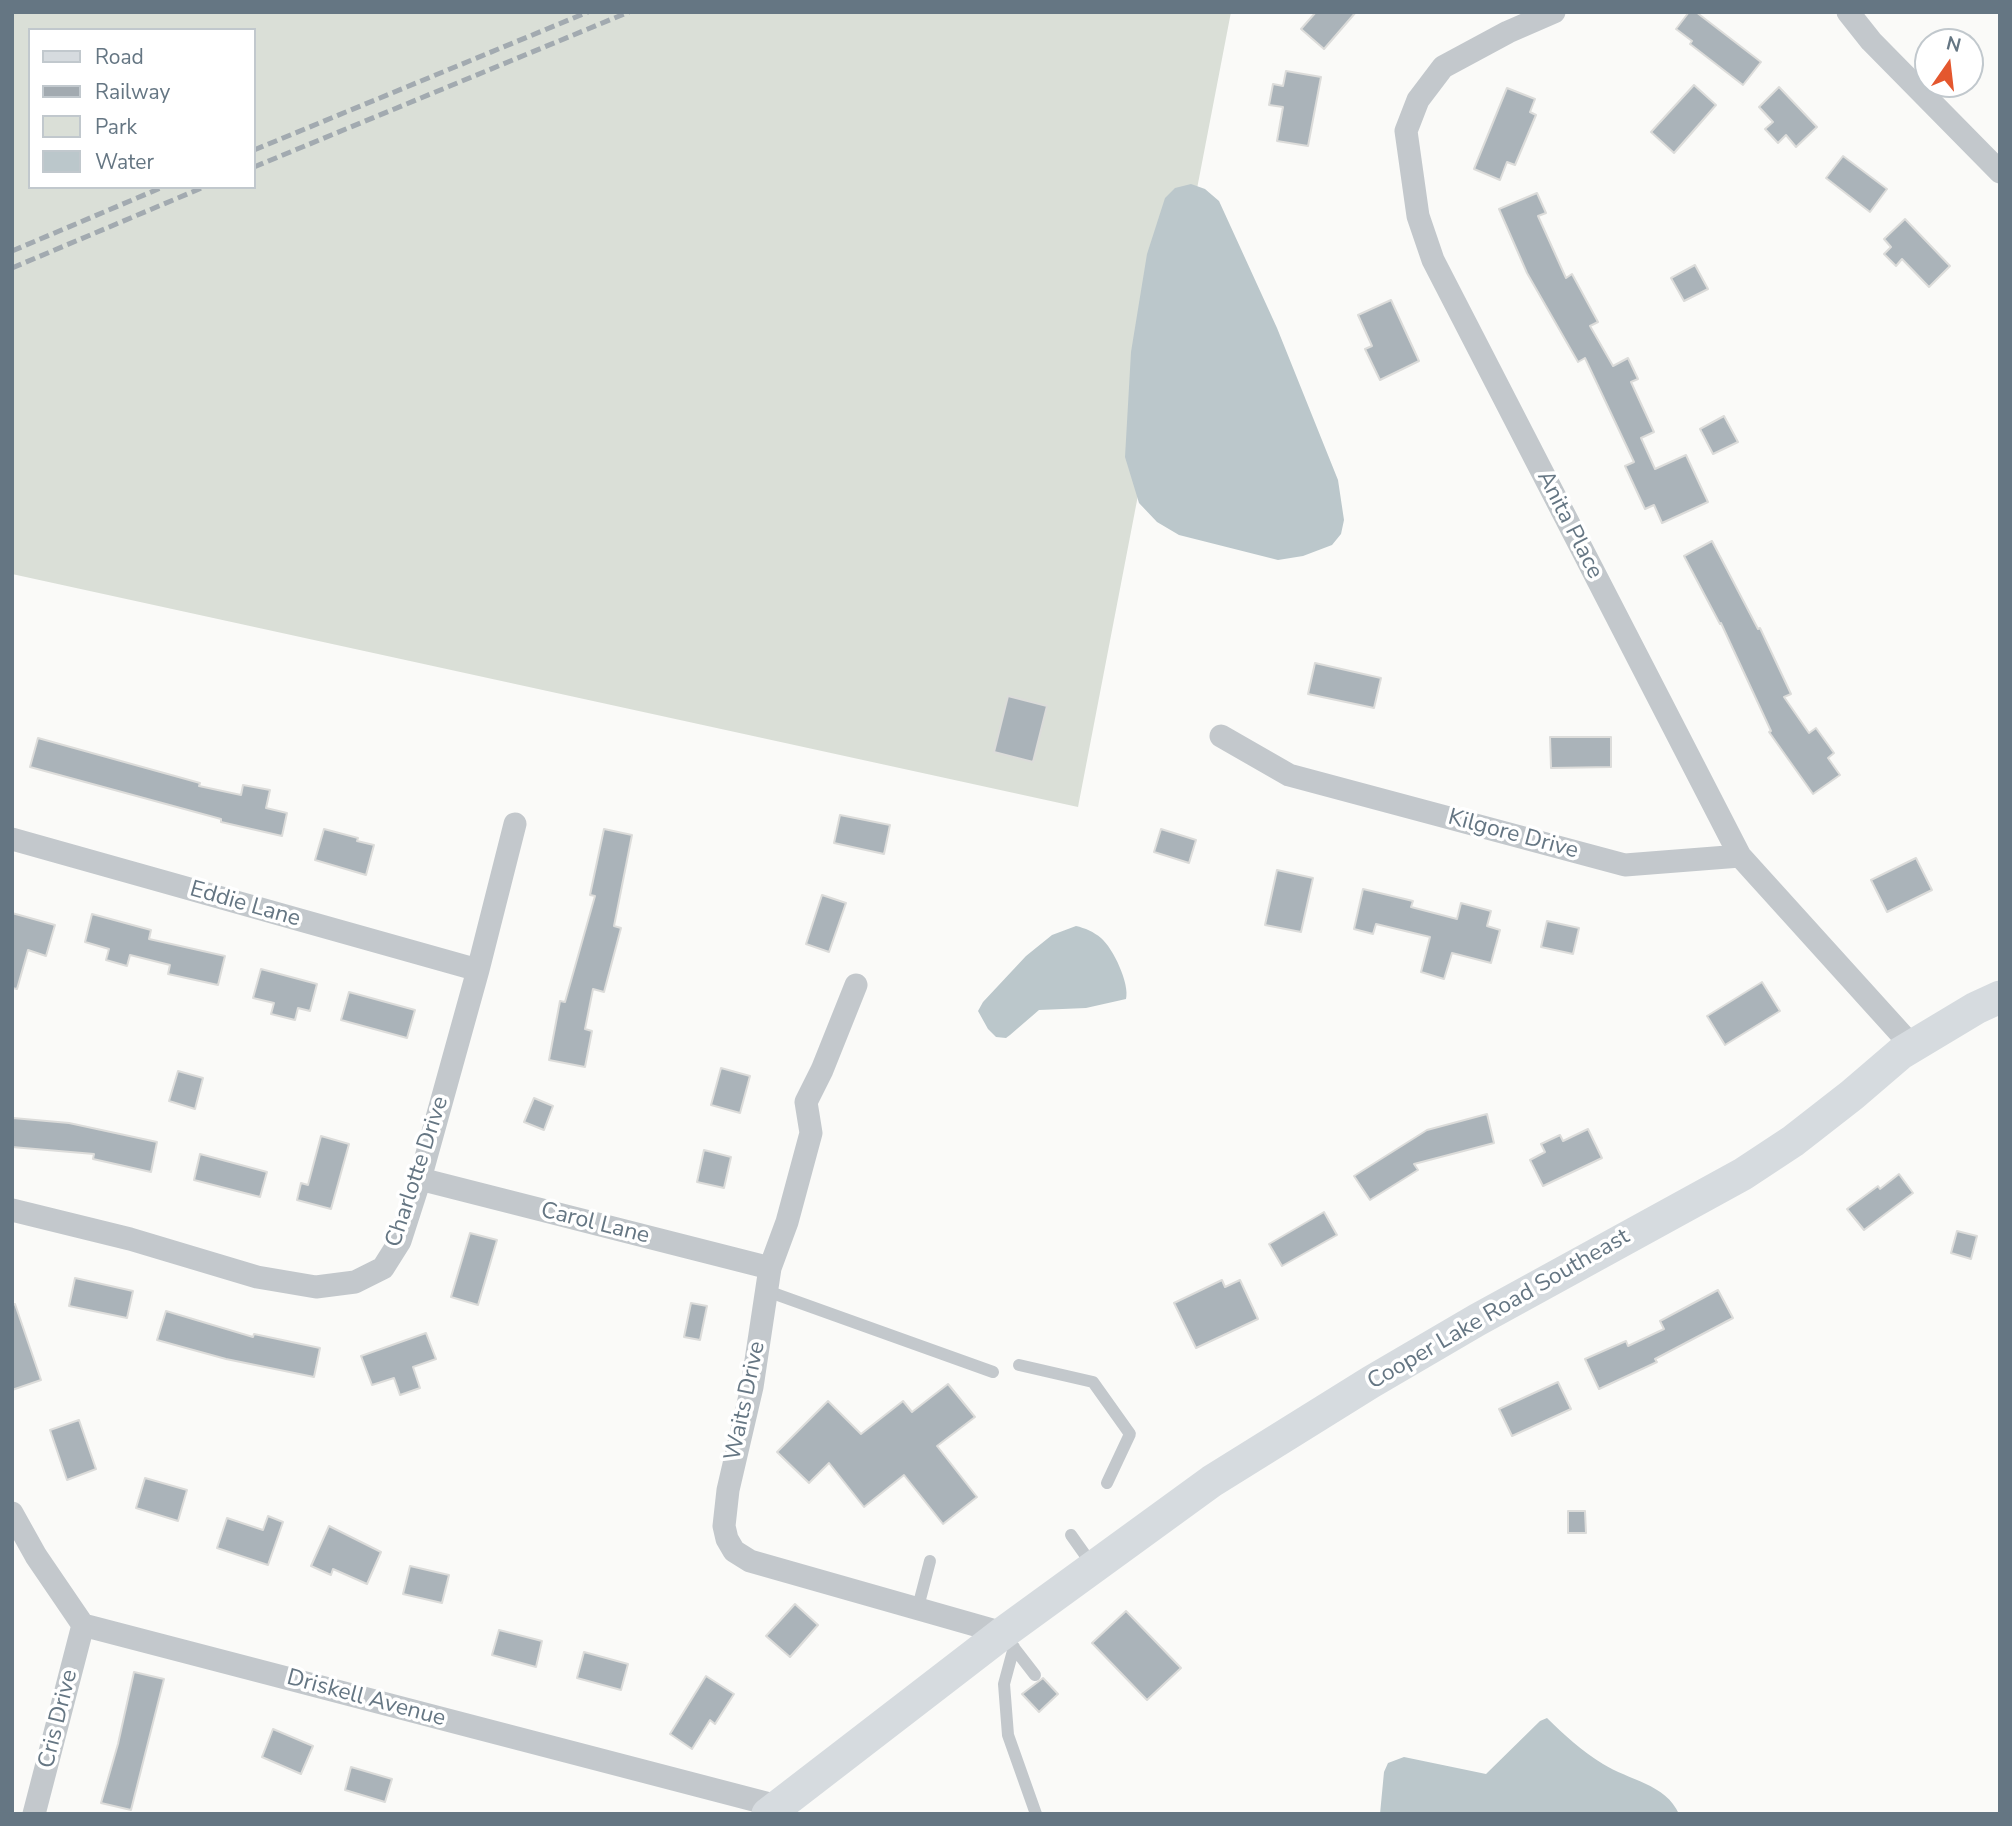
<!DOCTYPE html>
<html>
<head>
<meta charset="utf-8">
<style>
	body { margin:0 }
	#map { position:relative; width:2012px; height:1826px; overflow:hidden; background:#fafaf8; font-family:"Nunito Sans",sans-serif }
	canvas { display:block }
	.frame { position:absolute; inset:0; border:14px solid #657683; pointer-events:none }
	.legend { position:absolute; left:28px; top:28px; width:228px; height:161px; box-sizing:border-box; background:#fff; border:2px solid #c1c8cd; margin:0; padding:9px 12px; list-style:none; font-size:21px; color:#657683 }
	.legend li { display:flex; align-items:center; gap:14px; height:35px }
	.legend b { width:35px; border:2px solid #c1c8cd }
	.north { position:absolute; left:1914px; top:28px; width:70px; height:70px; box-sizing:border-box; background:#fff; border:2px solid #c1c8cd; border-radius:50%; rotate:14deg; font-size:19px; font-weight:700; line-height:28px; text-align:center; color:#657683 }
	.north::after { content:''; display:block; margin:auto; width:24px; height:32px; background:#e4572e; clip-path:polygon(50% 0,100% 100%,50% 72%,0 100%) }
</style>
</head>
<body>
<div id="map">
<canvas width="2012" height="1826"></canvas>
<div class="frame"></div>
<ul class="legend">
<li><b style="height:9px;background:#d6dbdf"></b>Road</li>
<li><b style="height:9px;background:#a2aab0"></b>Railway</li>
<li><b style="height:19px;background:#dadfd7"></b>Park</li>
<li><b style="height:19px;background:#bbc7cb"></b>Water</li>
</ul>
<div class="north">N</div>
</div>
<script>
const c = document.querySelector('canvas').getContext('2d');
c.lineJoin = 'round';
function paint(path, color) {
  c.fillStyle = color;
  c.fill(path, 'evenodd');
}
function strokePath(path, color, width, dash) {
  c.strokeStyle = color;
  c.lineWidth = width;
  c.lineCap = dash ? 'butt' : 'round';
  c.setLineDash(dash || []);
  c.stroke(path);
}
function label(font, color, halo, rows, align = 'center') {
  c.font = font + ' "Nunito Sans",sans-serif';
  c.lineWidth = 7;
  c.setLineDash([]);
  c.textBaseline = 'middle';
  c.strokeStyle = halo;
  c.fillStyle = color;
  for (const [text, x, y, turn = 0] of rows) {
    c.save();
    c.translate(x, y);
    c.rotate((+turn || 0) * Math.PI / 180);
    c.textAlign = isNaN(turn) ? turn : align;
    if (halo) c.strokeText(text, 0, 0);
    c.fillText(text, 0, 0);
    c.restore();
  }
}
const green = new Path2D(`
	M12,12H1231L1078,807L12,574ZM30,30H254V187H30Z`);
const water = new Path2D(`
	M1191,184L1205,189L1219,201L1277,328L1338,480L1344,520L1341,534L1332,545L1303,556L1278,560L1179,535L1157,522L1139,503L1125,457L1131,352L1147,254L1165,198L1175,188Z
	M1076,926C1085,928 1094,932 1101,938C1113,948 1130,984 1126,999L1086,1008L1039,1010L1010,1035L1006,1038L996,1037L988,1029L978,1011L983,1002L1026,956L1052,935Z
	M1547,1718C1564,1735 1582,1751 1603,1764C1628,1780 1666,1784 1679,1814H1380L1384,1772L1388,1763L1404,1757L1486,1774L1540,1721Z`);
const building = new Path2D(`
	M1316,12H1356L1324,49L1301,29Z
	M1689,12H1696L1761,62L1743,85L1690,44L1692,41L1676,29Z
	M1286,71L1321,77L1308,146L1277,141L1283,107L1269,105L1273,84L1283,86Z
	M1694,85L1716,105L1674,153L1651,132Z
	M1779,87L1817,127L1796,147L1786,135L1778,143L1765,129L1773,122L1759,107Z
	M1507,88L1535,99L1530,112L1536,115L1515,165L1507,162L1500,180L1474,169Z
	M1843,156L1887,189L1870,212L1826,178Z
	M1537,193L1546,213L1538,216L1566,278L1572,274L1598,322L1590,326L1613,366L1628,358L1638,379L1631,382L1654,432L1641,438L1655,469L1686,455L1708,502L1662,523L1654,505L1645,509L1625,466L1634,462L1585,358L1578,362L1527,273L1499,209Z
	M1905,219L1950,266L1929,287L1902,259L1896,266L1884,254L1891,247L1884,239Z
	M1695,265L1708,289L1684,301L1671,278Z
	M1391,300L1419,361L1380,380L1365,349L1372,346L1358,315Z
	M1724,416L1738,442L1713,454L1700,429Z
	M1712,541L1758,629L1760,628L1791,694L1784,697L1809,733L1816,728L1834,753L1828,758L1840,775L1813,794L1769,732L1771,731L1721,623L1720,624L1684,556Z
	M1315,663L1381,678L1374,708L1308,694Z
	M1008,696L1047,706L1033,762L994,752Z
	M1550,737H1611V767L1551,768Z
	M38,738L200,783L199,786L241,795L243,785L270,790L266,808L287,813L282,836L221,822V819L30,767Z
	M840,815L890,825L884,854L834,843Z
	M324,829L358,838L357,841L374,845L366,875L315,860Z
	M604,829L632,835L614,926L621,928L604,992L593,989L585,1029L592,1031L585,1067L549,1060L560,1001L565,1002L595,896L590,895Z
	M1161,829L1196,840L1189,863L1154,852Z
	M1916,858L1932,890L1887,912L1871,880Z
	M1277,870L1313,878L1301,932L1265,925Z
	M1363,889L1413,901L1411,907L1457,919L1461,903L1491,911L1487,926L1500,930L1491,963L1452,953L1444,979L1421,972L1430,937L1376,924L1373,934L1354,929Z
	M822,895L846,903L829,952L806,944Z
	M12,913L55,925L46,956L28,950L17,989L12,988Z
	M92,914L151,930L149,939L225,956L218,985L168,974L170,965L130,955L127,966L106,960L109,949L85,942Z
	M1547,921L1579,928L1573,954L1541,947Z
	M261,969L317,984L310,1011L298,1008L295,1020L271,1014L274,1003L253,998Z
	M1762,982L1780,1011L1725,1045L1707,1016Z
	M349,992L415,1010L407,1038L341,1020Z
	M721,1068L750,1076L740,1113L711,1105Z
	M178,1071L203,1078L195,1109L169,1101Z
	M534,1098L553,1106L544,1130L524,1122Z
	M1487,1114L1494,1143L1414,1164L1418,1170L1370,1200L1354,1176L1427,1130Z
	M13,1118L69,1123L157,1142L151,1172L93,1159L94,1154L12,1147Z
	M1588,1129L1602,1158L1543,1186L1530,1160L1545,1152L1541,1144L1560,1135L1563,1141Z
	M321,1136L349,1144L331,1209L297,1200L301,1183L308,1185Z
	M704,1150L731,1157L724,1188L697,1182Z
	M200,1154L267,1172L260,1197L194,1180Z
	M1899,1174L1913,1193L1864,1230L1847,1209L1878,1186L1880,1189Z
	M1324,1212L1337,1235L1282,1266L1269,1244Z
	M1957,1231L1977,1236L1971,1259L1951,1253Z
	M470,1233L497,1240L478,1305L451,1297Z
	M75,1278L133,1291L127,1318L69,1306Z
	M1222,1280L1225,1287L1240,1280L1258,1319L1196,1348L1174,1303Z
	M1718,1290L1733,1318L1655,1359L1657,1362L1599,1389L1585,1359L1626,1341L1628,1346L1664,1329L1660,1321Z
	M691,1303L707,1306L700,1340L684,1337Z
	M15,1304L41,1380L12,1390V1305Z
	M166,1311L253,1337L254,1334L320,1348L314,1377L226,1359L157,1340Z
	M426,1333L436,1359L413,1367L420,1388L400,1395L394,1378L372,1385L361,1356Z
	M1558,1382L1571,1409L1512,1436L1499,1409Z
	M948,1384L975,1417L937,1446L977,1497L943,1524L904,1475L864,1507L829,1463L809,1483L777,1452L828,1401L861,1434L903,1401L912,1412Z
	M79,1420L96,1469L67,1480L50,1430Z
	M145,1478L187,1490L178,1521L136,1508Z
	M1568,1511H1585L1586,1533H1568Z
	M268,1516L283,1522L268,1565L217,1548L227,1518L263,1530Z
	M329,1526L381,1552L367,1584L333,1569L331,1575L311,1566Z
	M410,1566L449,1575L442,1603L403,1594Z
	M795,1604L818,1625L790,1657L766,1636Z
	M1126,1611L1181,1668L1147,1700L1092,1643Z
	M499,1630L542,1641L536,1667L492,1655Z
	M584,1652L628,1664L621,1690L577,1678Z
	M134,1672L164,1679L131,1810L101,1803L118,1744Z
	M706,1676L734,1694L715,1724L710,1720L692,1749L670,1734Z
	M1043,1678L1058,1694L1039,1712L1022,1694Z
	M273,1729L313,1746L301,1774L262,1757Z
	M351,1767L392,1779L385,1802L345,1790Z`);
const lane = new Path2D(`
	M767,1291L993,1372
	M1019,1365L1093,1382L1130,1434L1107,1483
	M1071,1535L1093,1566
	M918,1607L930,1561
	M1011,1644L1035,1675
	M1014,1647L1004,1684L1008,1735L1036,1814`);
const street = new Path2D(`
	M1554,12L1508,32L1443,67L1418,100L1406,131L1418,216L1433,260L1740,856L1912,1046
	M1848,12L1871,41L2000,172
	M1221,736L1289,775L1625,865L1740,856
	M12,839L478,970
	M856,985L822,1070L806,1102L811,1133L787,1222L770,1268L752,1387L728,1490L724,1526L727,1539L734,1551L750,1561L1003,1633
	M420,1179L770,1268
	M12,1210L130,1239L257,1277L316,1287L355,1282L383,1268L400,1241L420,1179L478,970L515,824
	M12,1513L36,1556L83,1625L777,1806
	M34,1814L83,1625`);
const secondary = new Path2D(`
	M768,1814L1003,1633L1212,1481L1371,1382L1477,1320L1743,1174L1793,1141L1852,1095L1901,1053L1976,1008L2000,997`);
const rail = new Path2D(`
	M254,150L588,12
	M254,167L629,12
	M12,251L163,187
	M12,268L204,187`);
const streetNames = [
	["Anita Place",1569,525,63],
	["Kilgore Drive",1513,835,15],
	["Eddie Lane",245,905,16],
	["Charlotte Drive",418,1172,-72],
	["Carol Lane",595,1224,14],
	["Cooper Lake Road Southeast",1499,1310,-30],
	["Waits Drive",746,1401,-78],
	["Driskell Avenue",366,1699,15],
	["Cris Drive",59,1719,-76]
];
paint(green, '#dadfd7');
paint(water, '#bbc7cb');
paint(building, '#aab3b9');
strokePath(building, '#dcdcda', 2);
strokePath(lane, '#c3c8cc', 12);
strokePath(street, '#c3c8cc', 23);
strokePath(secondary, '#d6dbdf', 33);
strokePath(rail, '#a2aab0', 5, [10, 5]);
label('23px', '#657683', '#fff', streetNames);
</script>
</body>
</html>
